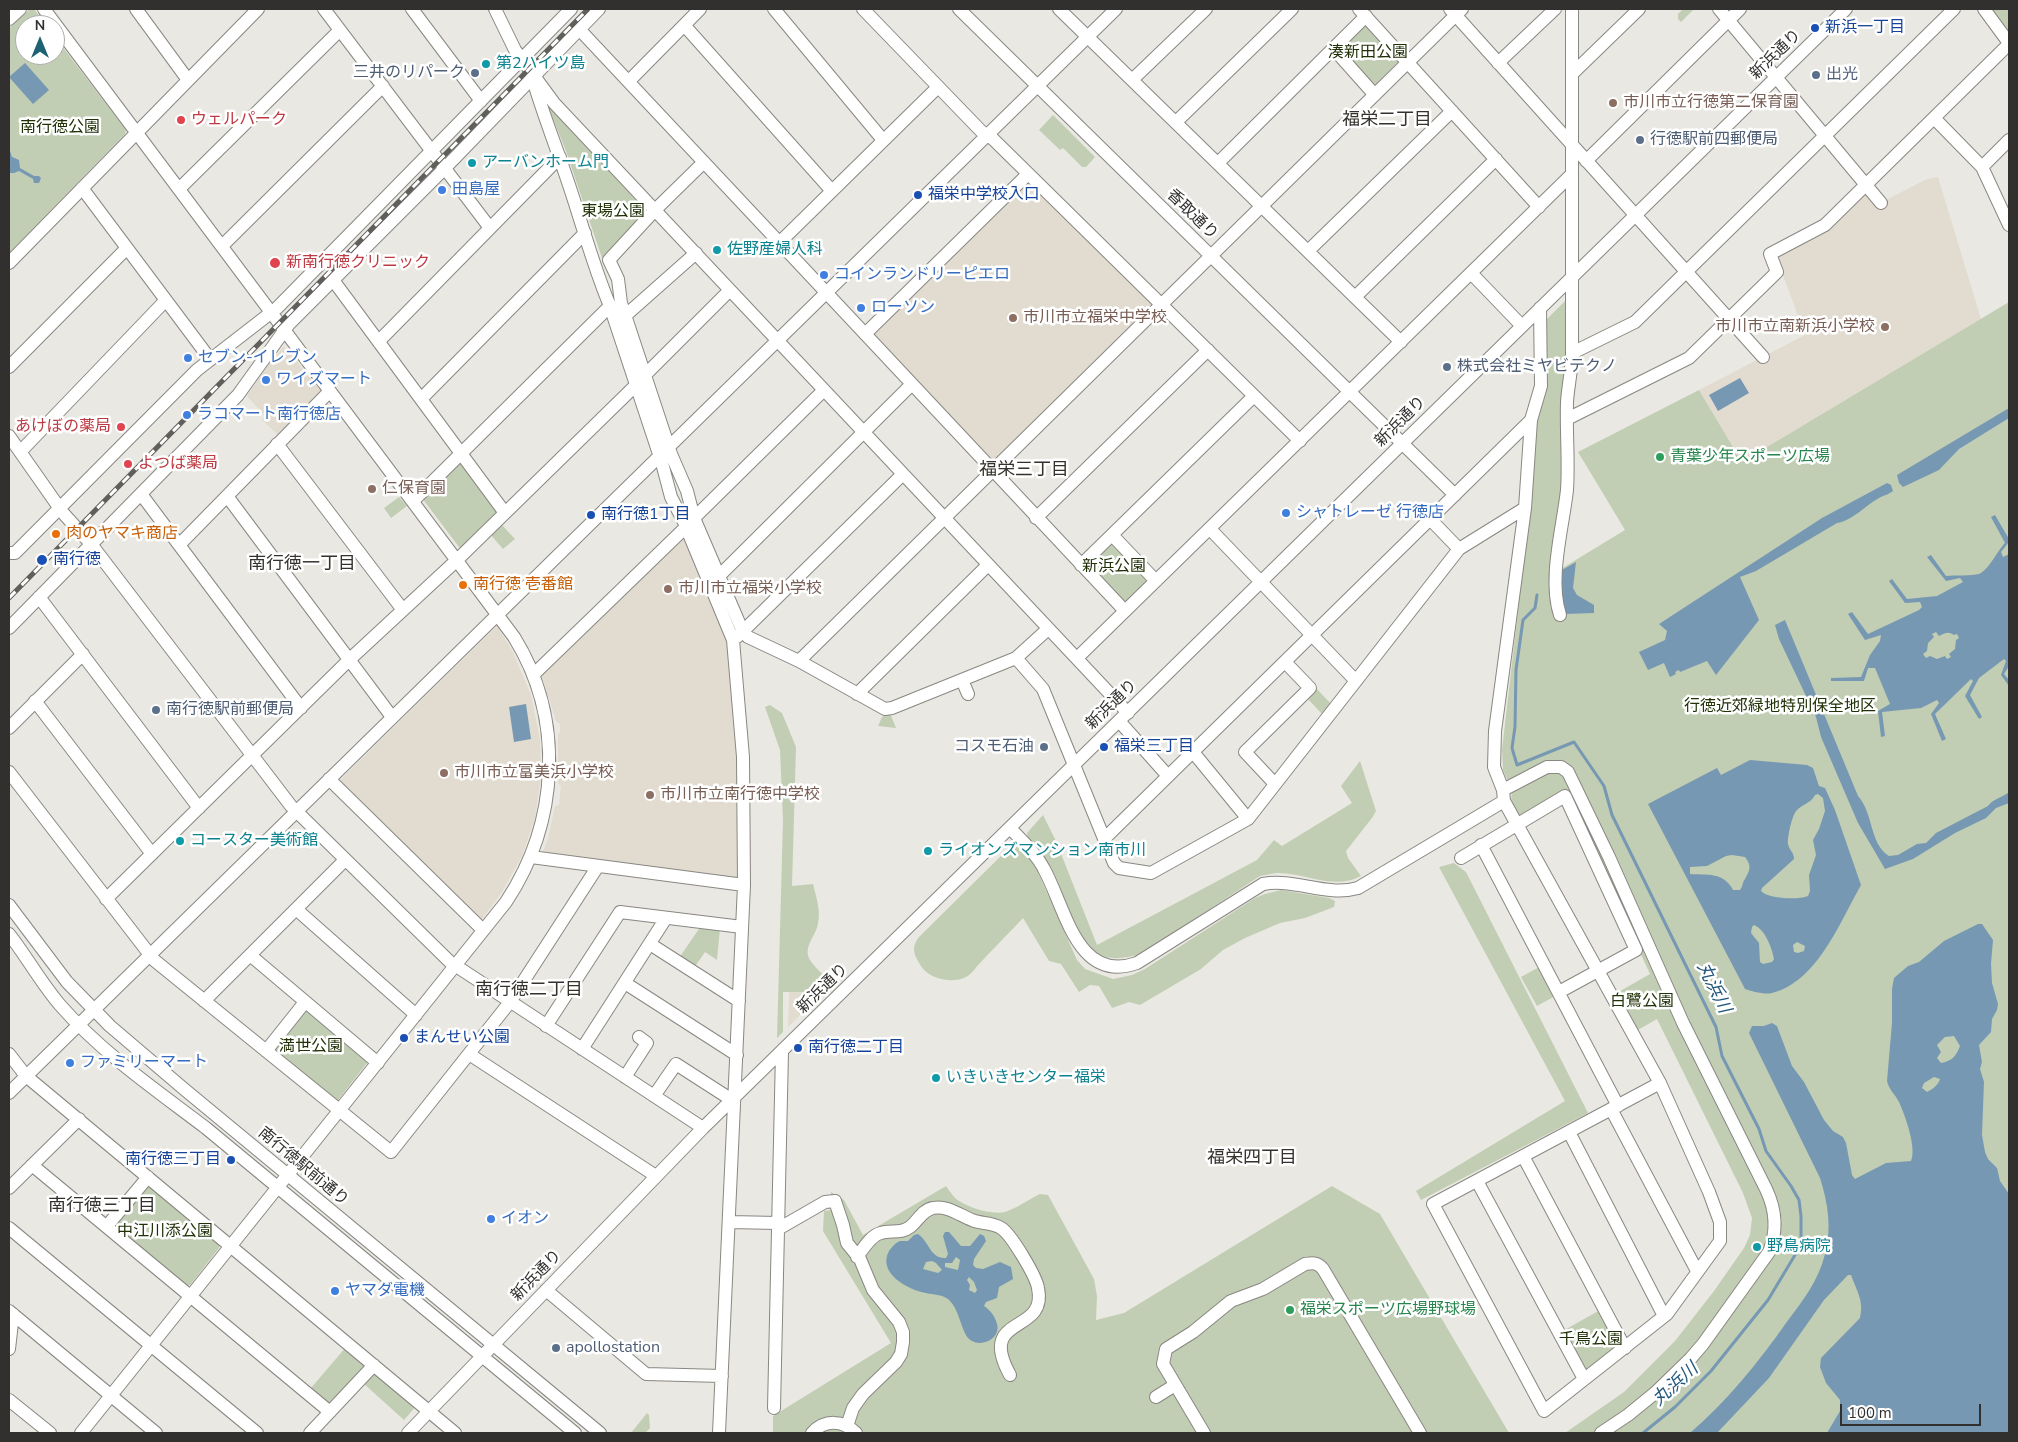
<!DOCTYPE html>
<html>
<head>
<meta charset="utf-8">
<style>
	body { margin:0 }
	#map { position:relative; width:2018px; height:1442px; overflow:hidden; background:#eae8e2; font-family:"Nunito Sans",sans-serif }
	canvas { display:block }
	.frame { position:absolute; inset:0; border:10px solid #31302e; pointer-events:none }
	.north { position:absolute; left:15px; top:15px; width:50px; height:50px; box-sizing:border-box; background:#fff; border:1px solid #adacab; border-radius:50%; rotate:0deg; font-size:14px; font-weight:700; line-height:20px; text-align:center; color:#31302e }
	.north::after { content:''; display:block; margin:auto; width:18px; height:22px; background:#1e6274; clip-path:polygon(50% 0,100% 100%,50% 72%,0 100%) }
	.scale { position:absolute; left:1840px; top:1404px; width:141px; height:22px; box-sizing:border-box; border:2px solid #31302e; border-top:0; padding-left:6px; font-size:15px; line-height:18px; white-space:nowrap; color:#31302e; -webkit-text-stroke:4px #fff; paint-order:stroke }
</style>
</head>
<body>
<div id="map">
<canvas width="2018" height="1442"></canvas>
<div class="frame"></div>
<div class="north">N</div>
<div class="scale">100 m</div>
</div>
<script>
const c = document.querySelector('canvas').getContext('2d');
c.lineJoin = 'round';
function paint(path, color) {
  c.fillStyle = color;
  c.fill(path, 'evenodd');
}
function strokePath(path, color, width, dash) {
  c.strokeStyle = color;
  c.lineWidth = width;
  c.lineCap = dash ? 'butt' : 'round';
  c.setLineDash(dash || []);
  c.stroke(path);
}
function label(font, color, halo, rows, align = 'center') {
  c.font = font + ' "Nunito Sans","Noto Sans JP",sans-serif';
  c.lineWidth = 5;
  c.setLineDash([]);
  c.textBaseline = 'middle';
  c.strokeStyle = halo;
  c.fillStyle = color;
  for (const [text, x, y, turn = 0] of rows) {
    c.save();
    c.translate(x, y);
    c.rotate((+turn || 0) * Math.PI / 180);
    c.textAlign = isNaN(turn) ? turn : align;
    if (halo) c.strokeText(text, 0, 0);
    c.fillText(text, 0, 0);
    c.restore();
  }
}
const built = new Path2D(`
	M1938,177L1981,319L1742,462L1699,390L1805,335L1776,256L1864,193L1878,204L1927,179Z
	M1026,182H1031L1152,300V304L994,460H989L874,337V333Z
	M284,346L322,392L280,437L262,420L265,416L247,396L267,366Z
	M682,536L686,537L729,640L740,758L738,879L542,854L548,838L555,806L559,805L561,786L558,783V735L560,732V724L556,721L541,673Z
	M497,626L512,650L531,695L540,740L541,776L535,818L522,856L502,892L482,919H477L338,782Z
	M789,992H805L804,1011L788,1027Z`);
const green = new Path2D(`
	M30,9H34L46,25H25V55H55V37L126,130L125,134L9,253V28Z
	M1683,9H1694L1681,22L1678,19V14Z
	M1991,9H2009V32Z
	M1363,24H1368L1398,58V62L1375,85H1370L1340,47Z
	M550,108L646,211L603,261L566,151L549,109Z
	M1053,115L1095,157L1086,167H1082L1063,148L1060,150L1039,130Z
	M1565,301L1568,304L1562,489L1551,575L1625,530L1578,452L1699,390L1742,462L2009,302V1433H1565L1624,1392L1675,1341L1714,1291L1744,1248L1750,1235L1752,1218L1743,1193L1657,1019L1636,1031L1615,994L1650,974L1566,792L1519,818L1511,803L1512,790L1503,770L1502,750L1518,611L1544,322Z
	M458,463H463L498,510L497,516L462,551L422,498Z
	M399,497L407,506L391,518L384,508Z
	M501,524L515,539L503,549L490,534Z
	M1111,542L1149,581L1127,603H1123L1090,567V562Z
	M1315,687L1332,705L1324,716L1306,697Z
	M770,705L782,713L796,747L792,886L813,884C816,897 821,910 818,923C817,935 802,947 810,960C815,968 825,976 832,983L804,1011L805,992H783V1032L777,1038L783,821L780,750L765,707Z
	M890,713L896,728L878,726L882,717Z
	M1360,761L1376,811L1372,818L1346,851L1348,858L1361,876C1333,891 1305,872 1276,873C1271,874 1265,875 1260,876L1141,954C1118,960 1102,962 1084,942L1053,874L1028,838L1027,833L1043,815L1056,841L1097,945L1257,860L1274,840L1282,846L1352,803L1341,786Z
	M1011,846C1023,846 1031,860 1037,870L1077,960L1085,969L1113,979L1132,975L1145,969L1255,898L1265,894L1281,890L1329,898L1335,901L1334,907L1305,918L1280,923L1245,938L1223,950L1201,969L1140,1005L1129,1002L1112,1008L1099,986L1090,985L1079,992L1061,964L1049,961L1023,918C1009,933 994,948 980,963C976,967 971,975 966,977C952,984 929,979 921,966C914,955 911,949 918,938Z
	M1454,863L1466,872L1588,1113L1421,1200L1416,1191L1565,1101L1439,867Z
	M701,926L720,928L717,960L705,952L694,968L679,958Z
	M1541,966L1557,995L1537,1006L1521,977Z
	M303,1008L367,1059V1063L338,1100H333L272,1051Z
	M150,1184L220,1243L219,1248L190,1285H185L114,1225Z
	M946,1186C949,1190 952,1195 956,1199C967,1207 990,1215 1005,1212C1017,1208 1028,1200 1040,1194L1048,1195L1094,1279L1097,1296L1096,1320L1124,1313L1332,1186L1380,1214L1509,1433H773V1416L891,1343L823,1231L824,1211L831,1210V1192L844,1200L863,1235Z
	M1600,1310L1618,1345L1617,1349L1590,1371L1583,1370L1561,1332Z
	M346,1347L365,1364L366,1369L333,1403H328L311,1388Z
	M373,1372L416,1406L404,1420L363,1383Z
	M647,1413L649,1415L650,1428L645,1433H631Z`);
const water = new Path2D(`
	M25,63L49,90L33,104L9,77Z
	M9,148L12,157L19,160L20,168L34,176H39L41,178L39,183H34L33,179L19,171L14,173H9Z
	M1740,378L1749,393L1718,411L1709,395Z
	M2009,408V418L1959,449L1939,470L1903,487L1899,483L1897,475Z
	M1887,483L1891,485L1893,491C1888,495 1884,495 1879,498C1866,505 1852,521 1837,523L1756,571L1740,577L1759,620L1716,675L1707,661L1680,672L1679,670L1675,672L1676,674L1670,677L1664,663L1648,670L1639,652L1665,640L1667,631L1659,624L1822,518Z
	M1995,515L2009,539V542L2001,552L2003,557L2009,554V666L2004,674L2009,680V686L2001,675L2006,661L2004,659L1979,678L1970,695L1982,717L1979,719L1965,696L1973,681L1971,679L1935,714L1946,739L1942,741L1931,714L1939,703L1937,700L1921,708L1882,712L1885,736L1881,737L1878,711L1890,704L1875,668H1868L1864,681H1831V678L1861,677L1870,655L1880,641L1881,635L1865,640L1848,614L1852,612L1868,634L1919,610L1922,607L1920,602L1905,603L1889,581L1892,579L1907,599L1937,596L1963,582L1960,578L1946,581L1927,557L1931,555L1946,576C1955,575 1972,576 1979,574C1989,570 1997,551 2005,543L1991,517ZM1936,632L1939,636C1945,633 1948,631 1954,635L1957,634L1959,638L1956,640L1955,649L1949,654L1951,657L1947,659L1945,656L1937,659L1930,656L1926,658L1923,654L1927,651L1928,643L1934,637L1932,634Z
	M1576,562L1573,588L1577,595L1594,605V613L1565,614L1561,593L1562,570Z
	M1785,620L1858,796C1874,814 1869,843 1889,856L1898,855L1917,844L1926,843L1936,833L1988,806C1994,798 2002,798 2009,792V803L1996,808L1986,818L1955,833L1913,859L1885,869L1858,823L1821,737L1816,717L1779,639L1775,625Z
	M526,704L531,739L514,742L509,707Z
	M1750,760L1807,765L1813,768L1819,786L1825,788L1835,810L1861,885C1840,922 1817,982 1772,993C1764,995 1752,991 1745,989L1648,804L1717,768L1721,775ZM1818,794L1823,798L1825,811L1819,829L1813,840L1816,855L1809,875L1810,891L1808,896C1798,900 1768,899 1761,891L1762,888L1794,859C1794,852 1789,850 1788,844C1787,839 1792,814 1797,810C1803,804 1811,803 1815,795ZM1732,855L1745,857C1752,866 1750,870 1745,879C1742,883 1743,886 1740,890H1733C1724,872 1707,875 1690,874V867L1707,866L1726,856ZM1754,925C1765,929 1772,948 1774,959L1772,962L1763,964L1760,962L1759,943L1751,933L1752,927ZM1797,942L1805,946L1804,951L1798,953L1794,952L1793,945Z
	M1978,924H1982L1993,940L1991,964L1992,983L1998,1004L1997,1010L1992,1019L1991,1032L1979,1045L1982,1062L1980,1069L1984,1082L1982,1135L1985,1152L1988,1159L1997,1168L2000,1181L2009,1194V1433H1827L1840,1411V1400L1826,1383L1820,1367L1821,1358L1860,1318C1864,1300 1857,1292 1851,1275H1848L1824,1300L1769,1378L1717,1433H1690C1727,1401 1758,1363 1786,1323C1802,1302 1819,1280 1825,1254C1832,1228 1828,1203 1820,1178L1749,1033L1752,1026H1764L1772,1023L1777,1026L1792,1066L1804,1082L1824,1120L1833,1131L1843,1137L1846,1143L1852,1175L1855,1179L1886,1163L1911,1161C1917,1148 1905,1115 1899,1102C1895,1094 1889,1090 1887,1081L1892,1023V989L1894,978L1908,966L1919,962L1944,941ZM1954,1036L1960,1046C1956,1057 1951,1061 1941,1063L1937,1058L1941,1052L1937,1045L1945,1037ZM1934,1077L1940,1079C1938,1085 1933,1089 1927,1092L1922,1088L1924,1083Z
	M945,1232H949L961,1246H970L980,1234L984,1236L986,1241L974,1259L973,1265L976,1268L983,1269L1000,1262L1011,1267L1013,1279L999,1287L997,1298L986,1302L984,1306C990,1310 995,1316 997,1324C1001,1338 983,1347 972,1341C961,1336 961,1310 948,1299C941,1294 934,1295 926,1293C908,1290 877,1273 889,1251C892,1247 895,1243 900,1241H908L914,1235L918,1234C929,1241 930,1259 946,1258L948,1254L943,1236ZM956,1257L960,1260L958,1270L945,1267V1263H952ZM932,1261L936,1263L942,1270L938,1273L923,1269L926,1262ZM969,1277L974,1282L977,1290L975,1293L969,1290L970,1285L967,1280Z`);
const stream = new Path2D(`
	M1537,595L1535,608L1523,620L1516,670L1515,727L1512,748L1517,765L1574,742L1604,786L1612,815L1716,1027L1722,1056L1759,1129L1766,1151L1791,1186L1799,1200L1801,1216V1242L1795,1255L1768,1300L1711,1371L1675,1407L1643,1433`);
const minor = new Path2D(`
	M44,9L514,637C565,719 559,822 506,902L81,1433
	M136,9L188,80
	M324,9L490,228
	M412,9L481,101
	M495,9L515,50L554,103L1128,713
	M774,9L883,140
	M863,9L981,131L993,139L1300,441
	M959,9L1455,495
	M1059,9L1401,342
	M1359,9L1539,207
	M1450,9L1763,357
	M1719,9L1881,203
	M1984,9L2009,43
	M9,19L20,9
	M684,25L832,191
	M579,29L1125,611
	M1333,48L1374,94
	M1498,63L1555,9
	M1572,74L1639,9
	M532,76C542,112 556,146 568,182C582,223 593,266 610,306L662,463L671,497L684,522L733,640L743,757L744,885L719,1433
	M1132,80L1206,9
	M629,81L700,9
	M1935,119L1982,167L2009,225
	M1176,122L1292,9
	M1586,161L1740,9
	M704,162L655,210L609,260L618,279L621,303L671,454L687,491L694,518L743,632L748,637L799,661L885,709L892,708L1016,658L1048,629
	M1218,163L1366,16
	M1982,167L2009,140
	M82,188L210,359
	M179,189L340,30
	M779,243L938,87
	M222,246L383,86
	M1308,251L1452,111
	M9,263L258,9
	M1471,273L1522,326
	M333,280L505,513
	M1355,297L1496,159
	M1540,308L1541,386L1531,420L1525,508L1495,731L1494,767L1503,790L1504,801L1660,1083L1709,1192L1720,1222V1241L1667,1314L1544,1411L1433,1204L1660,1083
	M626,315L696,253
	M865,334L1028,174
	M379,341L560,157
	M1572,353L1635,322L1954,9
	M9,367L127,248
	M645,375L730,290
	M421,399L585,233
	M1567,419L1689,358L1777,272L1770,254L1825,225L2009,44
	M9,436L63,513L91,544L291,806L450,962L703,1128
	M277,444L403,610
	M21,451L166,300
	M141,494L301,708
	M227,496L392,717
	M413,501L610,306
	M694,518L824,390
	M1036,518L1208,350
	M1430,519L1459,549
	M1210,529L1356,681
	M1112,535L1156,581
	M180,544L330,391
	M9,553H15L197,370L277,308L571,9
	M1081,565L1254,396
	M719,576L912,384
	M39,597L199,808
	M1560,615C1548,579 1563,527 1567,490C1569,461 1566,432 1567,402C1568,386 1572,370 1572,353V9
	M9,628L238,395L289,324L444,169L599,9
	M737,637L903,474
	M1016,658L1043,689L1114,863L1119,868L1151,873L1248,819L1459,549L1525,508
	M1077,658L1571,175
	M799,661L1462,9
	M533,675L686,527
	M962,680L968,694
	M857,694L988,565
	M35,701L152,854
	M1119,721L1168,776
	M9,728L83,654
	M1193,752L1248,819
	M9,772L154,960L391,1152L510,1002L598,866
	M329,779L483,930
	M1275,784L1245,752L1310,688L1285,662
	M1503,790L1547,767H1561L1568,772L1609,857L1683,1023L1766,1189C1776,1210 1778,1230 1769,1252L1703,1344L1691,1358L1655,1393L1628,1415L1601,1433
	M1010,828C1022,841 1036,853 1044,869C1066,909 1077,984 1137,963L1263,884C1295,878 1326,897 1358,888L1504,801
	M1104,839L1531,420
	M1481,845L1618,1106
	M531,857L744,885
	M1461,858L1565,796L1636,950L1559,992
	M106,899L349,660L457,560L636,385
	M9,905L67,982L110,1026L184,1089L600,1433
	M296,909L416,1015
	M9,934C27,957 41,983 60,1005C102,1053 156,1090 206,1128L575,1433
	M650,944L739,1001
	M250,955L378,1063
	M625,983L737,1055
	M204,1001L345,860
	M546,1026L620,912L742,927
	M582,1049L666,918
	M266,1051L305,1002
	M9,1054L26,1076L455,1433
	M469,1054L656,1176
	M625,1077L647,1043L639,1037
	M9,1093L1116,9
	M654,1096L676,1064L732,1100
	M1611,1109L1697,1271
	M1569,1132L1664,1316
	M1523,1156L1625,1348
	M32,1165L330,1412
	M1477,1181L1584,1379
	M9,1188L79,1119
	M729,1222L778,1223
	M107,1226L148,1177
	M9,1228L257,1433
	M778,1229L825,1202L835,1201L843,1225L847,1243L860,1259L873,1290L899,1322L903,1332V1342L901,1354L896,1362L863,1394L853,1408L847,1426
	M857,1257C863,1249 871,1235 881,1233C891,1230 901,1234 910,1227C918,1221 922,1210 933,1208C947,1205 959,1215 972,1220C981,1224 992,1222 1001,1228C1011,1234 1036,1276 1038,1288C1048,1336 976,1313 1010,1375
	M546,1290L646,1374L722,1376
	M9,1311L156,1433
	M9,1349L13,1314
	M1156,1397L1175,1385
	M9,1400L50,1433
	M774,1408L782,1052
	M310,1433L374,1365
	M408,1433L703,1128L1846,9
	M812,1433C825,1419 843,1420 856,1433
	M1204,1433L1163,1364L1166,1349L1193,1332L1231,1301L1263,1289L1305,1264C1313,1263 1317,1262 1323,1269L1420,1433`);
const rail = new Path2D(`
	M9,598L588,9`);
const markers = [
	[1815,28,5,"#1a4fb4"],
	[486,64,5,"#0f9aa8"],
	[475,73,5,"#5c6f8a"],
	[1816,75,5,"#5c6f8a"],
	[1613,103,5,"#8d6e63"],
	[181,120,5,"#e0444e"],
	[1640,140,5,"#5c6f8a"],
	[472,163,5,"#0f9aa8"],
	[442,190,5,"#3f7fe0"],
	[918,195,5,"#1a4fb4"],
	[717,250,5,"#0f9aa8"],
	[275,263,6,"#e0444e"],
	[824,275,5,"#3f7fe0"],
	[861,308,5,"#3f7fe0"],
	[1013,318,5,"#8d6e63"],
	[1885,327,5,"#8d6e63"],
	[188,358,5,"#3f7fe0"],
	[1447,367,5,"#5c6f8a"],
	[266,380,5,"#3f7fe0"],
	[187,415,5,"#3f7fe0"],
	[121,427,5,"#e0444e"],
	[1660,457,5,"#2e9e5b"],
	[128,464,5,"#e0444e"],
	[372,489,5,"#8d6e63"],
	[1286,513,5,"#3f7fe0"],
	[591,515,5,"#1a4fb4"],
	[56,534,5,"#e8710a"],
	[42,560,6,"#1a4fb4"],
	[463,585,5,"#e8710a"],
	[668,589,5,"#8d6e63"],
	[156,710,5,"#5c6f8a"],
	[1044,747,5,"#5c6f8a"],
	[1104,747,5,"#1a4fb4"],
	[444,773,5,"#8d6e63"],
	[650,795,5,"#8d6e63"],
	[180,841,5,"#0f9aa8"],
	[928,851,5,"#0f9aa8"],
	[404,1038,5,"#1a4fb4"],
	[798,1048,5,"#1a4fb4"],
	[70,1063,5,"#3f7fe0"],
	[936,1078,5,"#0f9aa8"],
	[231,1160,5,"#1a4fb4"],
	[491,1219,5,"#3f7fe0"],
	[1757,1247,5,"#0f9aa8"],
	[335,1291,5,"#3f7fe0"],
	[1290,1310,5,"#2e9e5b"],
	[556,1348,5,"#5c6f8a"]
];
const transitNames = [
	["新浜一丁目",1825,28],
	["福栄中学校入口",928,195],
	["南行徳1丁目",601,515],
	["南行徳",53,560],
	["福栄三丁目",1114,747],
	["まんせい公園",414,1038],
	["南行徳二丁目",808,1048],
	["南行徳三丁目",221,1160,"right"]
];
const parkNames = [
	["湊新田公園",1368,53],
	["南行徳公園",60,128],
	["東場公園",613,212],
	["新浜公園",1114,567],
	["行徳近郊緑地特別保全地区",1780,707],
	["白鷺公園",1642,1002],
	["満世公園",311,1047],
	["中江川添公園",165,1232],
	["千鳥公園",1591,1340]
];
const streetNames = [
	["新浜通り",1776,55,-44],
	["香取通り",1192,215,44],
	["新浜通り",1401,422,-45],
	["新浜通り",1112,705,-44],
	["新浜通り",823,989,-44],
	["南行徳駅前通り",303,1167,40],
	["新浜通り",537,1276,-46]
];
const cultureNames = [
	["第2ハイツ島",496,64],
	["アーバンホーム門",482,163],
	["佐野産婦人科",727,250],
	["コースター美術館",190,841],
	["ライオンズマンション南市川",938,851],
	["いきいきセンター福栄",946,1078],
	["野鳥病院",1767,1247]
];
const serviceNames = [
	["三井のリパーク",465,73,"right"],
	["出光",1826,75],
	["行徳駅前四郵便局",1650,140],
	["株式会社ミヤビテクノ",1457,367],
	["南行徳駅前郵便局",166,710],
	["コスモ石油",1034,747,"right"],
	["apollostation",566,1348]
];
const educationNames = [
	["市川市立行徳第二保育園",1623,103],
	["市川市立福栄中学校",1023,318],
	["市川市立南新浜小学校",1875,327,"right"],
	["仁保育園",382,489],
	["市川市立福栄小学校",678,589],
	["市川市立富美浜小学校",454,773],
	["市川市立南行徳中学校",660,795]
];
const healthNames = [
	["ウェルパーク",191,120],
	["新南行徳クリニック",286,263],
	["あけぼの薬局",111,427,"right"],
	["よつば薬局",138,464]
];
const shopNames = [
	["田島屋",452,190],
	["コインランドリーピエロ",834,275],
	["ローソン",871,308],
	["セブン-イレブン",198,358],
	["ワイズマート",276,380],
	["ラコマート南行徳店",197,415],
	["シャトレーゼ 行徳店",1296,513],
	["ファミリーマート",80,1063],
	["イオン",501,1219],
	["ヤマダ電機",345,1291]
];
const leisureNames = [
	["青葉少年スポーツ広場",1670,457],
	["福栄スポーツ広場野球場",1300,1310]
];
const foodNames = [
	["肉のヤマキ商店",66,534],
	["南行徳 壱番館",473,585]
];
const neighbourhoodNames = [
	["福栄二丁目",1387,121],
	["福栄三丁目",1024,471],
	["南行徳一丁目",302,565],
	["南行徳二丁目",529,991],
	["福栄四丁目",1252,1159],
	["南行徳三丁目",102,1207]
];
const waterNames = [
	["丸浜川",1713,988,64],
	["丸浜川",1676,1385,-42]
];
paint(built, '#e1dccf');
paint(green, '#c1ceb3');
paint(water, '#7798b3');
strokePath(stream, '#7798b3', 3);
strokePath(minor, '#898782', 14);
strokePath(minor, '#fff', 12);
strokePath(rail, '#605f5c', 5);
strokePath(rail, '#fff', 3, [9]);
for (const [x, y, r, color] of markers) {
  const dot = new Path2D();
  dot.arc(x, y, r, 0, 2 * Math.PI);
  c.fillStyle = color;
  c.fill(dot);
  strokePath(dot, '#fff', 2);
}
label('16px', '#164399', '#fff', transitNames, 'left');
label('16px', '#213107', '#fff', parkNames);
label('16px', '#31302e', '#fff', streetNames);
label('16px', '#0d838f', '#fff', cultureNames, 'left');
label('16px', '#4e5e75', '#fff', serviceNames, 'left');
label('16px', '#785e54', '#fff', educationNames, 'left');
label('16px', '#be3a42', '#fff', healthNames, 'left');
label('16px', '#366cbe', '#fff', shopNames, 'left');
label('16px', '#27864d', '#fff', leisureNames, 'left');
label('16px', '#c56008', '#fff', foodNames, 'left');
label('18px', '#34322d', '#fff', neighbourhoodNames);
label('italic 18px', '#22587d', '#fff', waterNames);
</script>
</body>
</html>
